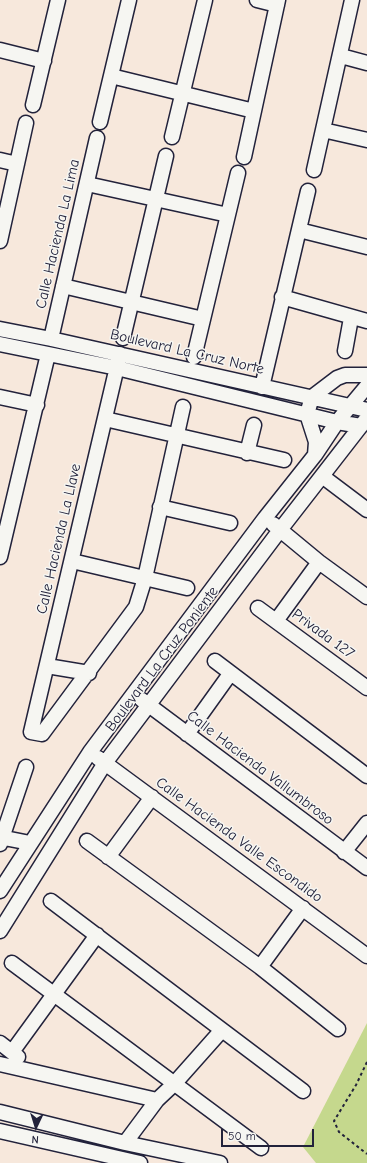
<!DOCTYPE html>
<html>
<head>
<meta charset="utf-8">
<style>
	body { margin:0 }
	#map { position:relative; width:367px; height:1163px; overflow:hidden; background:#f7e8dc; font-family:"Comic Neue",sans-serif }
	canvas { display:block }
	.north { position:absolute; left:16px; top:1107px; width:40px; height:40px; -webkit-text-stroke:3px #f6f6f2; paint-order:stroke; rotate:184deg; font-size:11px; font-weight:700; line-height:16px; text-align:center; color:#22223b }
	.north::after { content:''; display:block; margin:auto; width:14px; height:18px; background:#22223b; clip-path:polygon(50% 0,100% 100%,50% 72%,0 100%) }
	.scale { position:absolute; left:221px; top:1129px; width:93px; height:18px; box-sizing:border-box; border:2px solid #22223b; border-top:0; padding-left:5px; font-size:12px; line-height:14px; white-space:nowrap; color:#22223b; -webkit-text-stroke:3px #f6f6f2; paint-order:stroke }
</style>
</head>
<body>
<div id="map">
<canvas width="367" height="1163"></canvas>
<div class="north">N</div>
<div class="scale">50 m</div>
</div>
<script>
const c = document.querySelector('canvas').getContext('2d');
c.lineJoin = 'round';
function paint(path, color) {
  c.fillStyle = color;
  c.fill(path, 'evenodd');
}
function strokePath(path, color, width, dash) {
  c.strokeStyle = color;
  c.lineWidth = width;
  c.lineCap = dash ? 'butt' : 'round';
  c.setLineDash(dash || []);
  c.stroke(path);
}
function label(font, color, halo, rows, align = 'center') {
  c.font = font + ' "Comic Neue",sans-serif';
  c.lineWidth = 3;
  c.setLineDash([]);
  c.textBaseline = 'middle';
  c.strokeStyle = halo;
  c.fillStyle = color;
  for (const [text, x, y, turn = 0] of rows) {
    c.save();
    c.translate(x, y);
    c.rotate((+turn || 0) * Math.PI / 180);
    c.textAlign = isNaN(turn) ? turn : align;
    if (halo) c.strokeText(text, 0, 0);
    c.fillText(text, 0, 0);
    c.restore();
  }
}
const green = new Path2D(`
	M367,1023V1163H316L303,1147Z`);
const path = new Path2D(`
	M367,1062L356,1085L334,1121L339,1132L367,1154`);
const minor = new Path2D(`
	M257,0L277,5
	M0,50L44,61
	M341,56L367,63
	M111,76L254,111
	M33,105L58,0
	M100,122L129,0
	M323,130L367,140
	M172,137L205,0
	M244,157L278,0
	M0,160L17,164
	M314,170L352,0
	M87,184L228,215
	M299,230L367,247
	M0,241L26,123
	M63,286L203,319
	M282,297L367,321
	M0,329L51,339L367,410
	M123,338L166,156
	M51,339L97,138
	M0,344L117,368L337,422L361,426
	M345,351L351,318
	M120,354L31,732L42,734L136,607L145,578L183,407
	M194,357L238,173
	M262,387L308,191
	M0,397L37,405
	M105,419L284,460
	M247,453L254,425
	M315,455L316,442L307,414L312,397L337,378L345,375H367
	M322,476L367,510
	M160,507L230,523
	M273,524L319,562L367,597
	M0,557L48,354
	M72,561L187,588
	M258,608L367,688
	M276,621L319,562
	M215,661L367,776
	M47,666L89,673
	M142,700L367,868
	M187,734L230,674
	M98,758L367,956
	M0,837L30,843
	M87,841L260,967L338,1029
	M0,844L26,767
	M344,852L367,823
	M108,857L152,797
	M0,891L90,752L265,518L315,455L337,422L367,386
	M51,901L303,1091
	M0,931L105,763L280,530L367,418
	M12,963L261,1148
	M260,967L303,908
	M0,1043L18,1057
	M12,1052L97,935
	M0,1064L157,1100
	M0,1112L125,1143L220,1163
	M0,1131L140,1163
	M125,1143L157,1100L174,1084L222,1030`);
const streetNames = [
	["Calle Hacienda La Lima",58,234,-77],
	["Boulevard La Cruz Norte",187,352,13],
	["Calle Hacienda La Llave",59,539,-77],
	["Privada 127",323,634,36],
	["Boulevard La Cruz Poniente",162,659,-53],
	["Calle Hacienda Vallumbroso",260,768,37],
	["Calle Hacienda Valle Escondido",239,840,36]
];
paint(green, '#c5d88d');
strokePath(minor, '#22223b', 17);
strokePath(path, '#22223b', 2, [3, 3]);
strokePath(minor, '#f6f6f2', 14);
label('15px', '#22223b', '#f6f6f2', streetNames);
</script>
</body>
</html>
